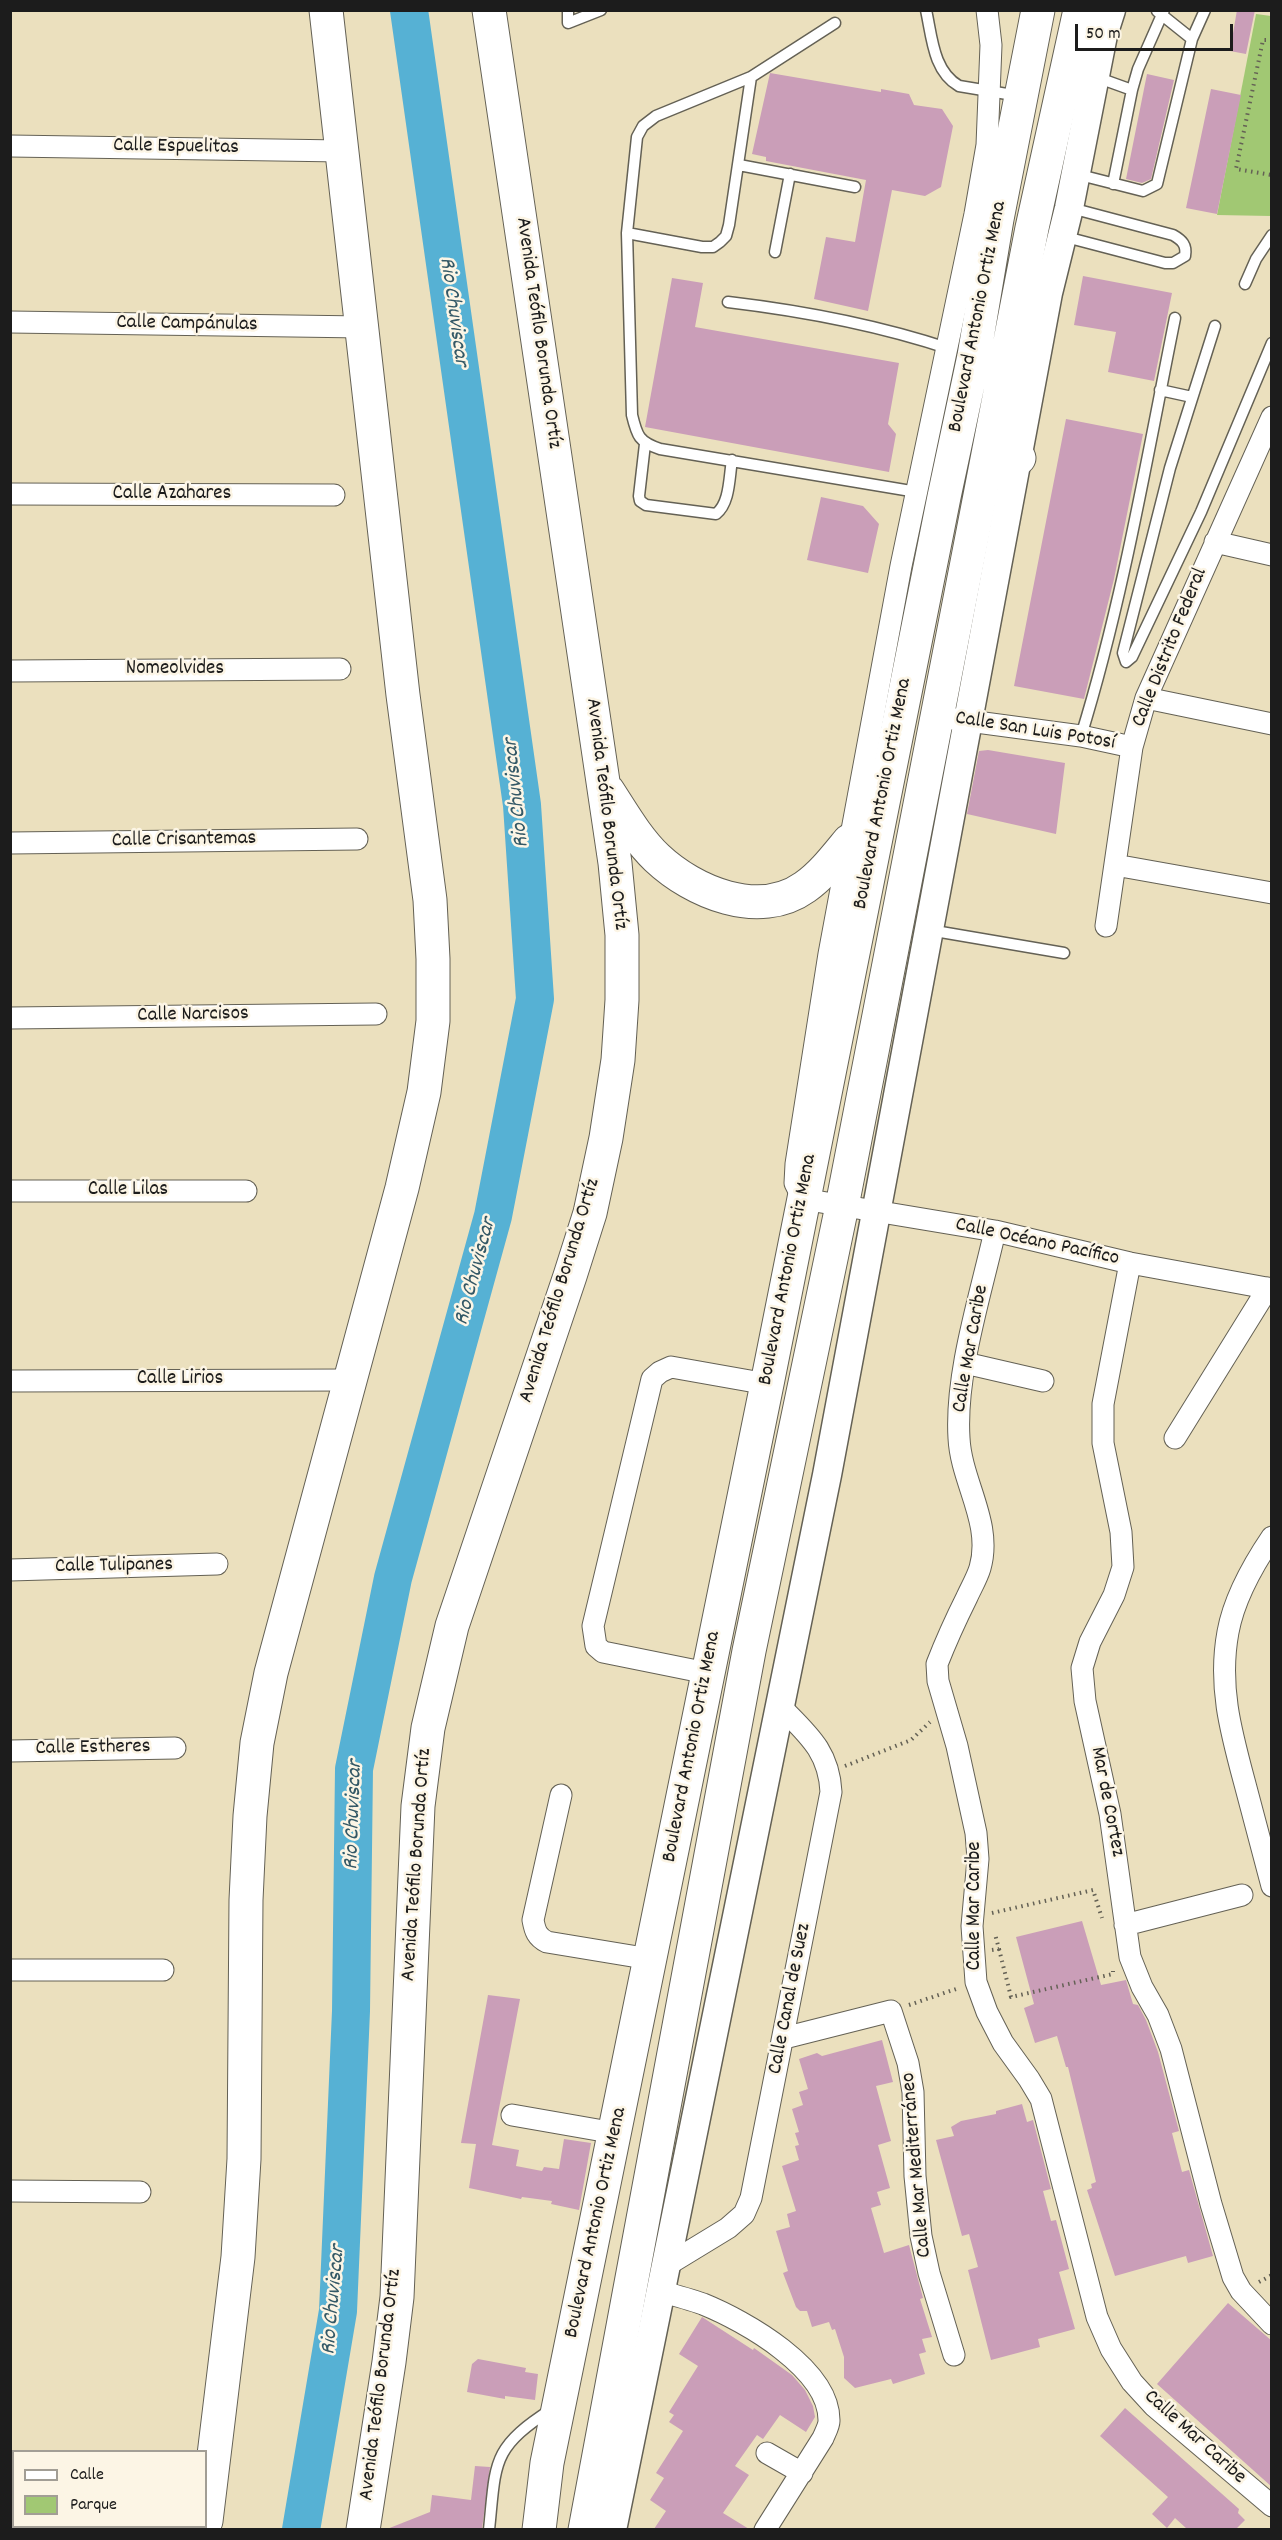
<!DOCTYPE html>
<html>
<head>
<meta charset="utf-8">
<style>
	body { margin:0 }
	#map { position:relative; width:1282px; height:2540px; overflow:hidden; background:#ebe0be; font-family:Dekko,sans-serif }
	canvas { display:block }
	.frame { position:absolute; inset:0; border:12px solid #1c1c1c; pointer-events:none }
	.legend { position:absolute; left:12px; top:2450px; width:195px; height:78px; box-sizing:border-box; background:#fcf5e5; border:2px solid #a29e95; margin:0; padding:8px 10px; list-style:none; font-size:18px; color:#1c1c1c }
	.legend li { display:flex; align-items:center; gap:12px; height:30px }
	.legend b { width:30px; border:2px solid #a29e95 }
	.scale { position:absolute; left:1075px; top:24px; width:158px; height:27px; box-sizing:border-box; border:3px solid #1c1c1c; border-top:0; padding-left:8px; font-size:18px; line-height:21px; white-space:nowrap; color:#1c1c1c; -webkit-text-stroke:4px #fcf5e5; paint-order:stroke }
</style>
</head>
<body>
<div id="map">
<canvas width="1282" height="2540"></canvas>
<div class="frame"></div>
<ul class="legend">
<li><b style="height:8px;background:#fff"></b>Calle</li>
<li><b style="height:16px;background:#a1c873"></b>Parque</li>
</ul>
<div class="scale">50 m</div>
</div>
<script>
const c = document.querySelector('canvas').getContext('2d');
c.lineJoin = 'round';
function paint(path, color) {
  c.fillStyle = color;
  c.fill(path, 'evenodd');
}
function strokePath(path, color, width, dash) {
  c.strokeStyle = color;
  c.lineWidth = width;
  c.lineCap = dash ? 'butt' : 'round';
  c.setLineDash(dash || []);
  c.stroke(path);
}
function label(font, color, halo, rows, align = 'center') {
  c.font = font + ' Dekko,sans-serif';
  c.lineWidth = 5;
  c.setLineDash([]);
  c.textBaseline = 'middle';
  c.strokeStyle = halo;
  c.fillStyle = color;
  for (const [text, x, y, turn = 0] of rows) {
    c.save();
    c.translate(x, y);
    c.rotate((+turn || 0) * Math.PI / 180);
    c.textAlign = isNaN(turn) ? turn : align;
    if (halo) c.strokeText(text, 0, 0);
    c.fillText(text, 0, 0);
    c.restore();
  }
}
const green = new Path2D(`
	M1256,14L1271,16V216L1217,215Z`);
const river = new Path2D(`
	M301,2530L338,2311L351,2011L354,1769L393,1578L493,1216L535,999L522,805L409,10`);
const building = new Path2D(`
	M1237,10H1255L1246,54L1230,51Z
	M770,73L881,92V89L909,94L914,105L942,109L953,126L941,187L925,196L892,190L868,311L814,299L826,237L855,242L866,180L766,161V157L752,154Z
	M1147,74L1174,80L1151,179L1142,183L1126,179Z
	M1211,89L1241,95L1217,214L1186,208Z
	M1083,276L1172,293L1154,381L1108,372L1116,332L1074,325Z
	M672,278L703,283L695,327L899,363L888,424L896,434L889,472L645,427Z
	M1066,419L1143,434L1114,579L1084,699L1014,686Z
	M821,497L863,506L879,524L868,573L807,560Z
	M988,750L1065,763L1056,834L967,814L979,751Z
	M1082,1921L1101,1985L1126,1980L1133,2004L1138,2005L1146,2020L1158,2052L1179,2131L1172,2133L1182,2172L1189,2170L1213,2256L1188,2263L1186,2256L1115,2276L1087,2190L1092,2188L1091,2184L1096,2182L1068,2067H1066L1057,2036L1035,2043L1024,2008L1034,2004L1016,1937Z
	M488,1995L520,1999L492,2145L519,2150L516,2166L542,2171L544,2167L559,2169L564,2139L591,2143L579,2210L551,2204L552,2201L522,2197L521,2199L469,2188L476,2144L461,2143Z
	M882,2040L893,2082L876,2086L891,2141L878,2145L890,2188L877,2192L881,2205L871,2208L884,2253L909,2245L923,2298L920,2299L932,2337L922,2339L926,2352L919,2354L925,2374L893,2384L891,2379L855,2388L844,2378V2357L835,2329L832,2330L829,2322L812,2327L807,2311H800L796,2307L783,2273L788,2271L776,2231L790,2227L787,2214L796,2211L782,2166L799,2160L795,2146L799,2145L795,2133L799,2132L792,2109L803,2105L799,2092L808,2089L799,2059L817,2053L822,2056Z
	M1022,2104L1027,2122L1033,2120L1051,2189L1043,2191L1051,2221L1056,2220L1069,2269L1059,2272L1075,2329L1038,2339L1040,2347L991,2360L968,2270L978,2267L969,2234L962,2236L936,2140L954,2136L951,2127L961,2121L996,2114V2111Z
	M1228,2303L1272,2341V2487L1157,2384Z
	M702,2317L753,2350L754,2348L792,2375L805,2390L813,2406L815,2417L806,2432L780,2415L763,2439L757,2435L735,2466L749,2475L723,2513L749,2529H654L666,2511L650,2500L664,2478L656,2473L683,2431L669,2422L674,2415L669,2412L698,2366L679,2354Z
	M478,2359L526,2368L525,2372L538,2374L535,2400L505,2396V2399L467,2392L472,2364Z
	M1125,2408L1239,2509L1238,2513L1245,2520L1236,2529H1187L1175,2518L1167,2528L1152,2514L1168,2497L1100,2436Z
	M475,2466L490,2467L482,2529H387L430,2512L432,2495L471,2500Z`);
const path = new Path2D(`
	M1272,40H1263L1236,169L1272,175
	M845,1766L911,1740L930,1722
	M992,1913L1093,1890L1102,1918
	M999,1949L1011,1997L1113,1974V1971
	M992,1950L999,1949L995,1934
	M909,2005L959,1988
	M1259,2282L1272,2275`);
const lane = new Path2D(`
	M568,10V23L601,10
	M926,10C932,37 933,71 959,86L1019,96
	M1157,11L1192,39
	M835,23L751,77L656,116L643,126L637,137L627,233L632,415C637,436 639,442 660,449L917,492
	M1096,77L1132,90
	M739,165L855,187
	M1076,174L1143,191L1157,184L1192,39L1205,10
	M1113,184L1132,90L1138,69L1164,10
	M627,233L702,247H713L720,242L726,236L729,225L751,77
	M1062,236L1165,263H1173L1185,256C1187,245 1182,240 1173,235L1071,208
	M775,252L790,174
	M1245,284L1256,259L1272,235
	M728,302C804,311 878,325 950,349
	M1215,326L1170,468L1123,653L1126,662L1132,657L1201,512L1272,343
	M1160,390L1192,397
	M645,444L639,496L640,501L646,505L716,514C730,503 729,478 732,460
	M1081,736C1123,600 1147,457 1175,318
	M929,930L1064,953
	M489,2530C496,2462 491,2448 552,2409`);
const street = new Path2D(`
	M987,10L991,45L987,145L975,214L901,566L829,954L796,1164L795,1183L803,1199L995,1231L1130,1263L1272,1289
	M10,146L342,151
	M10,322L363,327
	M10,494L334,495
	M1215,542L1272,555
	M10,671L340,669
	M1146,698L1272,724
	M939,717L1081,736L1132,747
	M10,843L357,839
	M1115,865L1272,893
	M1106,926L1132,747L1146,698L1272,417
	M10,1018L376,1014
	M10,1191H246
	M995,1231C981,1294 955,1373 959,1438C961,1482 993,1523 980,1568C977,1578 971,1588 967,1597C956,1619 946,1641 937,1664L938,1681L957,1746L976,1833L978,1859L972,1926L976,1982L987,2012L1003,2043L1029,2079L1041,2099L1097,2317L1111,2349L1132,2382L1154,2406L1272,2506
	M1130,1263L1103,1404V1443L1121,1532L1123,1567L1114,1595L1090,1642L1082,1668L1085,1701L1110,1814L1130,1957L1142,1987L1158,2015L1171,2049L1211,2204L1233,2277L1241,2291L1272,2324
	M965,1363L1043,1381
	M10,1381L349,1380
	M1175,1438L1268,1288
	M1272,1537C1253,1565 1234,1599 1228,1632C1218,1686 1231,1732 1245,1784C1254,1818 1263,1852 1272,1886
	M10,1570L217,1564
	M707,1673L603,1652L596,1646L593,1626L652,1379L660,1372L671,1367L767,1384
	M10,1751L175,1748
	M561,1795L533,1920C535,1931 537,1937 547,1942L650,1959
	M1125,1925L1242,1895
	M10,1970H163
	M784,2038L891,2011L908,2063L913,2092L915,2176L921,2236L929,2273L954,2355
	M512,2115L615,2133
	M10,2191L140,2192
	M664,2267L728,2228L744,2214L751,2198L831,1792C829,1750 806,1733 779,1705
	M659,2291C674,2295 689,2299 703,2304C745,2321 830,2369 829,2421C829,2426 825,2433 823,2438L765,2530
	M767,2453L802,2473`);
const secondary = new Path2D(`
	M612,2530L827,1475L1048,293L1069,208L1103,35L1111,10`);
const primary = new Path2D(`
	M989,449L1019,458
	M608,791C623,814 637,839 657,858C693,892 759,920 805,887C822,875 835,858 849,841
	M206,2521L238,2257L244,2159L246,1900L250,1816L257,1743L271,1673L402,1188L424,1092L433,1021V959L430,900L403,695L326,10
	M363,2530L389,2362L397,2297L418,1806L428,1728L452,1626L570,1276L590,1213L606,1138L618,1060L622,1000V935L615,863L489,10
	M539,2530L547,2463L767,1384L944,497L974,356L997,219L1038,10
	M585,2530L749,1651L842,1206L1032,228L1080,10`);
const streetNames = [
	["Calle Espuelitas",176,148,1],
	["Boulevard Antonio Ortiz Mena",979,317,-79],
	["Calle Campánulas",187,325,1],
	["Avenida Teófilo Borunda Ortíz",537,333,82],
	["Calle Azahares",172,495],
	["Calle Distrito Federal",1171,648,-68],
	["Nomeolvides",175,670],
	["Calle San Luis Potosí",1035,732,9],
	["Boulevard Antonio Ortiz Mena",884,794,-79],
	["Avenida Teófilo Borunda Ortíz",605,814,83],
	["Calle Crisantemas",184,841,-1],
	["Calle Narcisos",193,1016,-1],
	["Calle Lilas",128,1191],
	["Calle Océano Pacífico",1037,1243,12],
	["Boulevard Antonio Ortiz Mena",789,1270,-79],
	["Avenida Teófilo Borunda Ortíz",561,1291,-73],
	["Calle Mar Caribe",972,1349,-80],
	["Calle Lirios",180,1380],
	["Calle Tulipanes",114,1567,-1],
	["Boulevard Antonio Ortiz Mena",693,1747,-79],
	["Calle Estheres",93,1749,-1],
	["Mar de Cortez",1106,1802,79],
	["Avenida Teófilo Borunda Ortíz",418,1865,-86],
	["Calle Mar Caribe",976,1906,-90],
	["Calle Canal de Suez",791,1999,-79],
	["Calle Mar Mediterráneo",918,2165,-95],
	["Boulevard Antonio Ortiz Mena",597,2223,-78],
	["Avenida Teófilo Borunda Ortíz",382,2385,-83],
	["Calle Mar Caribe",1194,2438,42]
];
const waterNames = [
	["Rio Chuviscar",452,312,82],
	["Rio Chuviscar",518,793,-96],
	["Rio Chuviscar",477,1272,-75],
	["Rio Chuviscar",355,1815,-88],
	["Rio Chuviscar",335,2300,-85]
];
paint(green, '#a1c873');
strokePath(river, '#56b1d4', 38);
paint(building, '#ca9eb8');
strokePath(lane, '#646155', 13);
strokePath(street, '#646155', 23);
strokePath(secondary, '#646155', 31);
strokePath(primary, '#646155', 35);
strokePath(path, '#646155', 4, [1.5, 4.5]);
strokePath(lane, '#fff', 10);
strokePath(street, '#fff', 21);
strokePath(secondary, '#fff', 28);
strokePath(primary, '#fff', 33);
label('21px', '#1c1c1c', '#fcf5e5', streetNames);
label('italic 22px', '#335866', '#fcf5e5', waterNames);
</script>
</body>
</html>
